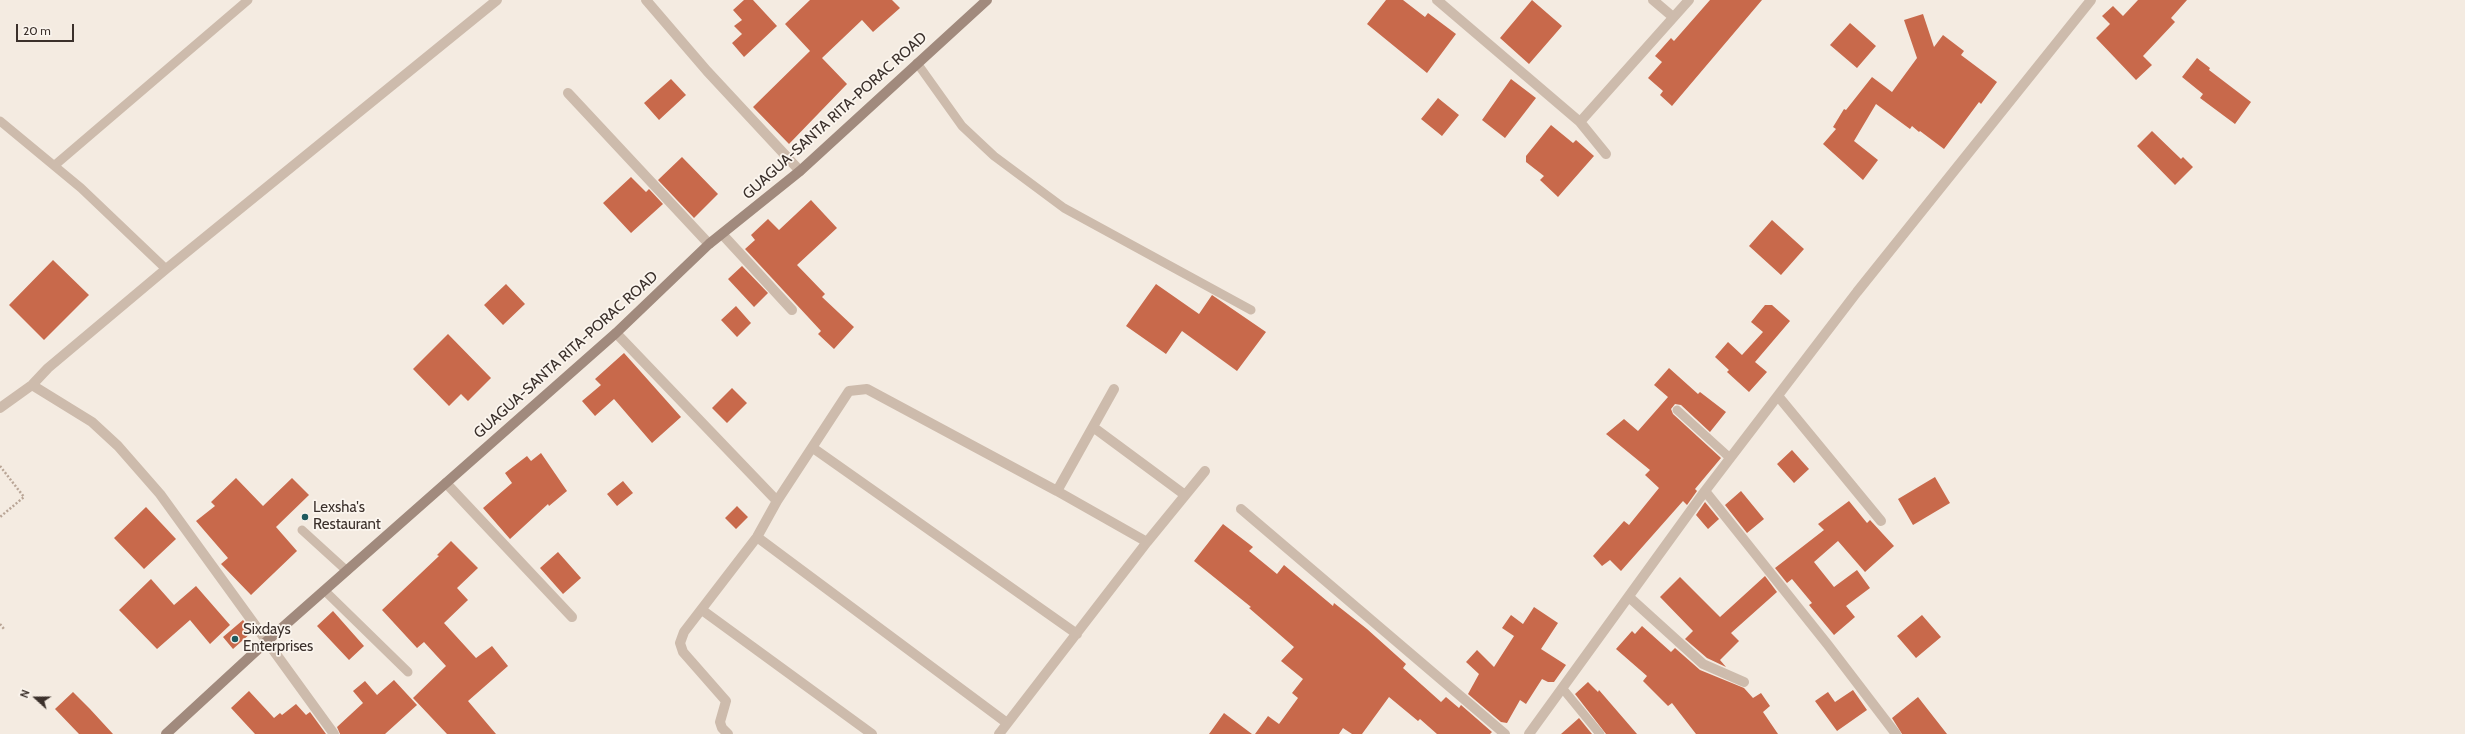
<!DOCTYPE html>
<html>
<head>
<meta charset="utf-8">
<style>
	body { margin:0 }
	#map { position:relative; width:2465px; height:734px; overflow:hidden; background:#f4ebe1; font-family:Cabin,sans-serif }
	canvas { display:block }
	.north { position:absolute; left:16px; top:678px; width:40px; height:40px; -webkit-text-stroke:3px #fbf5ee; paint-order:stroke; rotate:291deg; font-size:11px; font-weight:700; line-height:16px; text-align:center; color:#3b302b }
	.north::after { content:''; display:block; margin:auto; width:14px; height:18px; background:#3b302b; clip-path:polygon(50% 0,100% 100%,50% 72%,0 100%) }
	.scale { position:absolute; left:16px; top:24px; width:58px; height:18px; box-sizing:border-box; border:2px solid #3b302b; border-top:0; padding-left:5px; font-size:12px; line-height:14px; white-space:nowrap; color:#3b302b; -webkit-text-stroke:3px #fbf5ee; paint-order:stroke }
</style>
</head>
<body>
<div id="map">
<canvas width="2465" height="734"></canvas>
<div class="north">N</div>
<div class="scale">20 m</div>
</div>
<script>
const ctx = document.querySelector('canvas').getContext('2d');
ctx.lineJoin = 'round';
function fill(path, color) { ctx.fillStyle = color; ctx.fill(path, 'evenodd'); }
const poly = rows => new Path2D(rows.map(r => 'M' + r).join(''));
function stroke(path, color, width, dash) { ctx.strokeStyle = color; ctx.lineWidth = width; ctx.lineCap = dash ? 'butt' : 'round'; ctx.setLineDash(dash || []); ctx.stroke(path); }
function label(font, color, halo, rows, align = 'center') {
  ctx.font = font + ' Cabin,sans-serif'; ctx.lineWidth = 3.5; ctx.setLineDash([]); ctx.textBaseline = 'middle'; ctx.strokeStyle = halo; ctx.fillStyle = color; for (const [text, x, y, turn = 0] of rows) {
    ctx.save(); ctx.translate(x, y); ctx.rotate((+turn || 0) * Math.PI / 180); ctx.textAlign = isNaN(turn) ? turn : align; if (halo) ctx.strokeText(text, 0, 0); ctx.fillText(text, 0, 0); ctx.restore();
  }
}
const building = poly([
	[744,0,753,0,777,26,744,57,732,43,742,34,734,26,742,20,733,10],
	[810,0,892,0,900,8,873,32,862,20,822,58,847,84,789,144,753,107,810,51,785,24],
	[1386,0,1403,0,1425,17,1428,13,1456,34,1427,73,1367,24],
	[1532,0,1562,26,1529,64,1500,38],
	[1710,0,1762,0,1672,106,1660,95,1663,91,1648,78,1662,62,1655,56,1671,38,1674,41],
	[2138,0,2187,0,2171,18,2175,22,2143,56,2152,65,2136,80,2096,38,2110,24,2102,16,2113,6,2123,16],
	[1923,14,1934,47,1943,35,1964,51,1961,55,1997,82,1981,104,1979,102,1944,149,1920,131,1919,132,1912,126,1910,129,1876,104,1854,141,1878,160,1863,180,1823,144,1836,129,1833,127,1844,109,1846,110,1872,77,1892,92,1917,58,1904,20],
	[1850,23,1876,46,1857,68,1830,45],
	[2197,58,2210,68,2209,70,2251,102,2235,124,2200,98,2203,94,2182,77],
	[671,79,686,95,659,120,644,103],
	[1511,79,1536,98,1505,138,1482,120],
	[1438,98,1459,115,1442,136,1421,119],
	[1551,125,1573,143,1576,140,1594,156,1558,197,1540,180,1544,176,1526,162,1526,156],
	[2152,131,2181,159,2183,157,2193,167,2175,185,2137,146],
	[682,157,718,194,694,218,658,180],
	[631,177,646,192,649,189,663,204,631,233,603,203],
	[811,200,837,228,797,265,825,294,822,297,854,327,834,349,818,334,821,331,745,249,755,240,751,235,768,219,779,230],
	[1772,220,1804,249,1781,275,1749,246],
	[53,260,89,295,44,340,9,305],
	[742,266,768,293,754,307,728,279],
	[506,284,525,304,503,325,484,305],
	[1156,284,1199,314,1212,295,1266,332,1237,371,1182,331,1166,354,1126,326],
	[1765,305,1772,305,1790,321,1755,362,1767,372,1749,392,1727,372,1729,370,1715,357,1728,342,1742,355,1763,332,1751,322],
	[736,306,751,323,737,337,721,320],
	[448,334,491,378,468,401,461,394,449,406,413,369],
	[624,353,681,417,652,443,614,399,595,416,582,401,601,385,595,379],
	[1669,368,1698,394,1700,392,1726,412,1710,432,1681,405,1675,404,1671,409,1673,414,1721,458,1695,489,1697,491,1687,505,1683,501,1621,571,1610,560,1602,566,1593,556,1624,521,1629,525,1659,488,1645,475,1650,470,1606,434,1624,419,1638,431,1668,397,1654,385],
	[732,388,747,403,727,423,712,408],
	[1792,450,1809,469,1794,483,1777,464],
	[541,453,567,491,549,506,548,504,510,539,483,508,512,483,505,473,527,456,531,461],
	[1935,477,1950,503,1913,525,1898,499],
	[236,478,263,506,292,478,309,495,276,527,297,551,251,595,221,564,228,558,196,521,215,506,211,502],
	[623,481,633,493,617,506,607,494],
	[1741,491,1764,519,1747,533,1725,505],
	[1849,501,1867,523,1870,520,1894,546,1865,572,1838,541,1814,562,1834,587,1857,570,1870,588,1846,606,1855,617,1834,635,1809,605,1812,603,1792,579,1787,583,1775,568,1824,530,1818,524],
	[1705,502,1719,519,1708,529,1696,515],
	[737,506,748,517,736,529,725,518],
	[146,507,176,539,144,569,114,538],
	[1223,524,1253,547,1249,551,1277,574,1284,565,1333,606,1334,603,1367,629,1406,664,1403,668,1441,702,1446,697,1459,708,1461,705,1492,732,1490,734,1437,734,1420,719,1418,721,1389,697,1362,734,1352,734,1343,728,1339,734,1255,734,1268,716,1279,724,1298,698,1292,693,1303,679,1281,661,1294,647,1249,608,1251,607,1194,561],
	[451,541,478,568,457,588,468,600,444,623,476,658,492,646,508,666,468,701,496,734,447,734,413,698,446,666,424,642,417,648,382,610,439,556,437,555],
	[558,552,581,578,563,594,540,568],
	[1765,576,1777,592,1731,633,1739,641,1720,660,1726,667,1707,658,1685,639,1693,631,1660,597,1680,577,1720,617],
	[151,579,174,605,196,586,230,625,210,644,190,620,157,649,119,610],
	[1534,607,1558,623,1541,649,1566,665,1554,682,1548,682,1542,679,1526,704,1520,700,1507,723,1501,722,1468,694,1479,674,1466,662,1477,650,1494,667,1514,636,1502,628,1511,615,1523,624],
	[333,611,364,646,349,660,317,626],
	[1922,615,1941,637,1916,658,1897,636],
	[243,620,252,632,233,649,223,637],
	[1642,626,1671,652,1675,648,1700,670,1744,688,1753,698,1761,693,1770,706,1763,712,1778,734,1696,734,1672,703,1668,706,1643,681,1647,676,1616,649,1632,631,1635,634],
	[394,680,417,705,385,734,340,734,337,727,363,703,353,691,365,681,377,695],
	[1588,682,1598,692,1599,690,1637,734,1606,734,1575,694],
	[1853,690,1867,710,1837,731,1815,701,1828,692,1835,702],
	[249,691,274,718,280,713,282,715,296,704,306,715,310,712,326,734,255,734,231,708],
	[73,692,90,709,113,734,79,734,55,709],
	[1918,697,1947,734,1902,734,1892,718],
	[1224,713,1252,734,1209,734],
	[1579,718,1592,734,1561,734]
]);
const path = poly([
	[0,466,24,497,0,517],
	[0,624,4,629]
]);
const service = poly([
	[917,63,962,126,994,156,1064,208,1251,310],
	[0,121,81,188,166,269],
	[55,165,248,0],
	[1677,410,1730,458],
	[302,530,347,571],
	[325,591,408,672],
	[1563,689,1600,734]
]);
const minor = poly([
	[1437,0,1580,122,1606,154],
	[1653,0,1673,17],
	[568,93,709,244],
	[1580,122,1689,0],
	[722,234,792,310],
	[616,333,777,501],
	[32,385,92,422,118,446,160,494,334,734],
	[1778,396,1881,521],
	[0,408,32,385,48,368,166,269,497,0],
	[1093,427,1185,495],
	[813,448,1077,634],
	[446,483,572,617],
	[1057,491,1114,389],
	[1705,491,1828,645,1896,734],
	[1241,509,1505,734],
	[757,537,1007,723],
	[1629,597,1703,664,1744,682],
	[702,610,872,734],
	[728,734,722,728,720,722,726,701,683,652,680,643,684,632,757,537,777,501,849,391,867,389,1057,491,1147,542],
	[999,734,1147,542,1205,471],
	[1529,734,1705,491,1857,292,2091,0]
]);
const tertiary = poly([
	[646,0,707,71,800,171]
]);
const secondary = poly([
	[166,734,267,641,616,333,709,244,800,171,987,0]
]);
const markers = [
	[305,517,4,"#1f5a5e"],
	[235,639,4,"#1f5a5e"]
];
const streetNames = [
	["GUAGUA-SANTA RITA-PORAC ROAD",835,116,-42],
	["GUAGUA-SANTA RITA-PORAC ROAD",566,355,-42]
];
const poiNames = [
	["Lexsha's",313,508],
	["Restaurant",313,525],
	["Sixdays",243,630],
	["Enterprises",243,647]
];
fill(building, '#c8694b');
stroke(path, '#b9a596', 2.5, [2, 2]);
stroke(service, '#cdbbac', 9);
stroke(minor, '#cdbbac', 10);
stroke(tertiary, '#cdbbac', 10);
stroke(secondary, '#a18a7d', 10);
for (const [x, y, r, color] of markers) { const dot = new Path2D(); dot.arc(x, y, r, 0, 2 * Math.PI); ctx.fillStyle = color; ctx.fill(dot); stroke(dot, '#fbf5ee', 1.5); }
label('15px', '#3b302b', '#fbf5ee', streetNames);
label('15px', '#3b302b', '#fbf5ee', poiNames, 'left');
</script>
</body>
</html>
